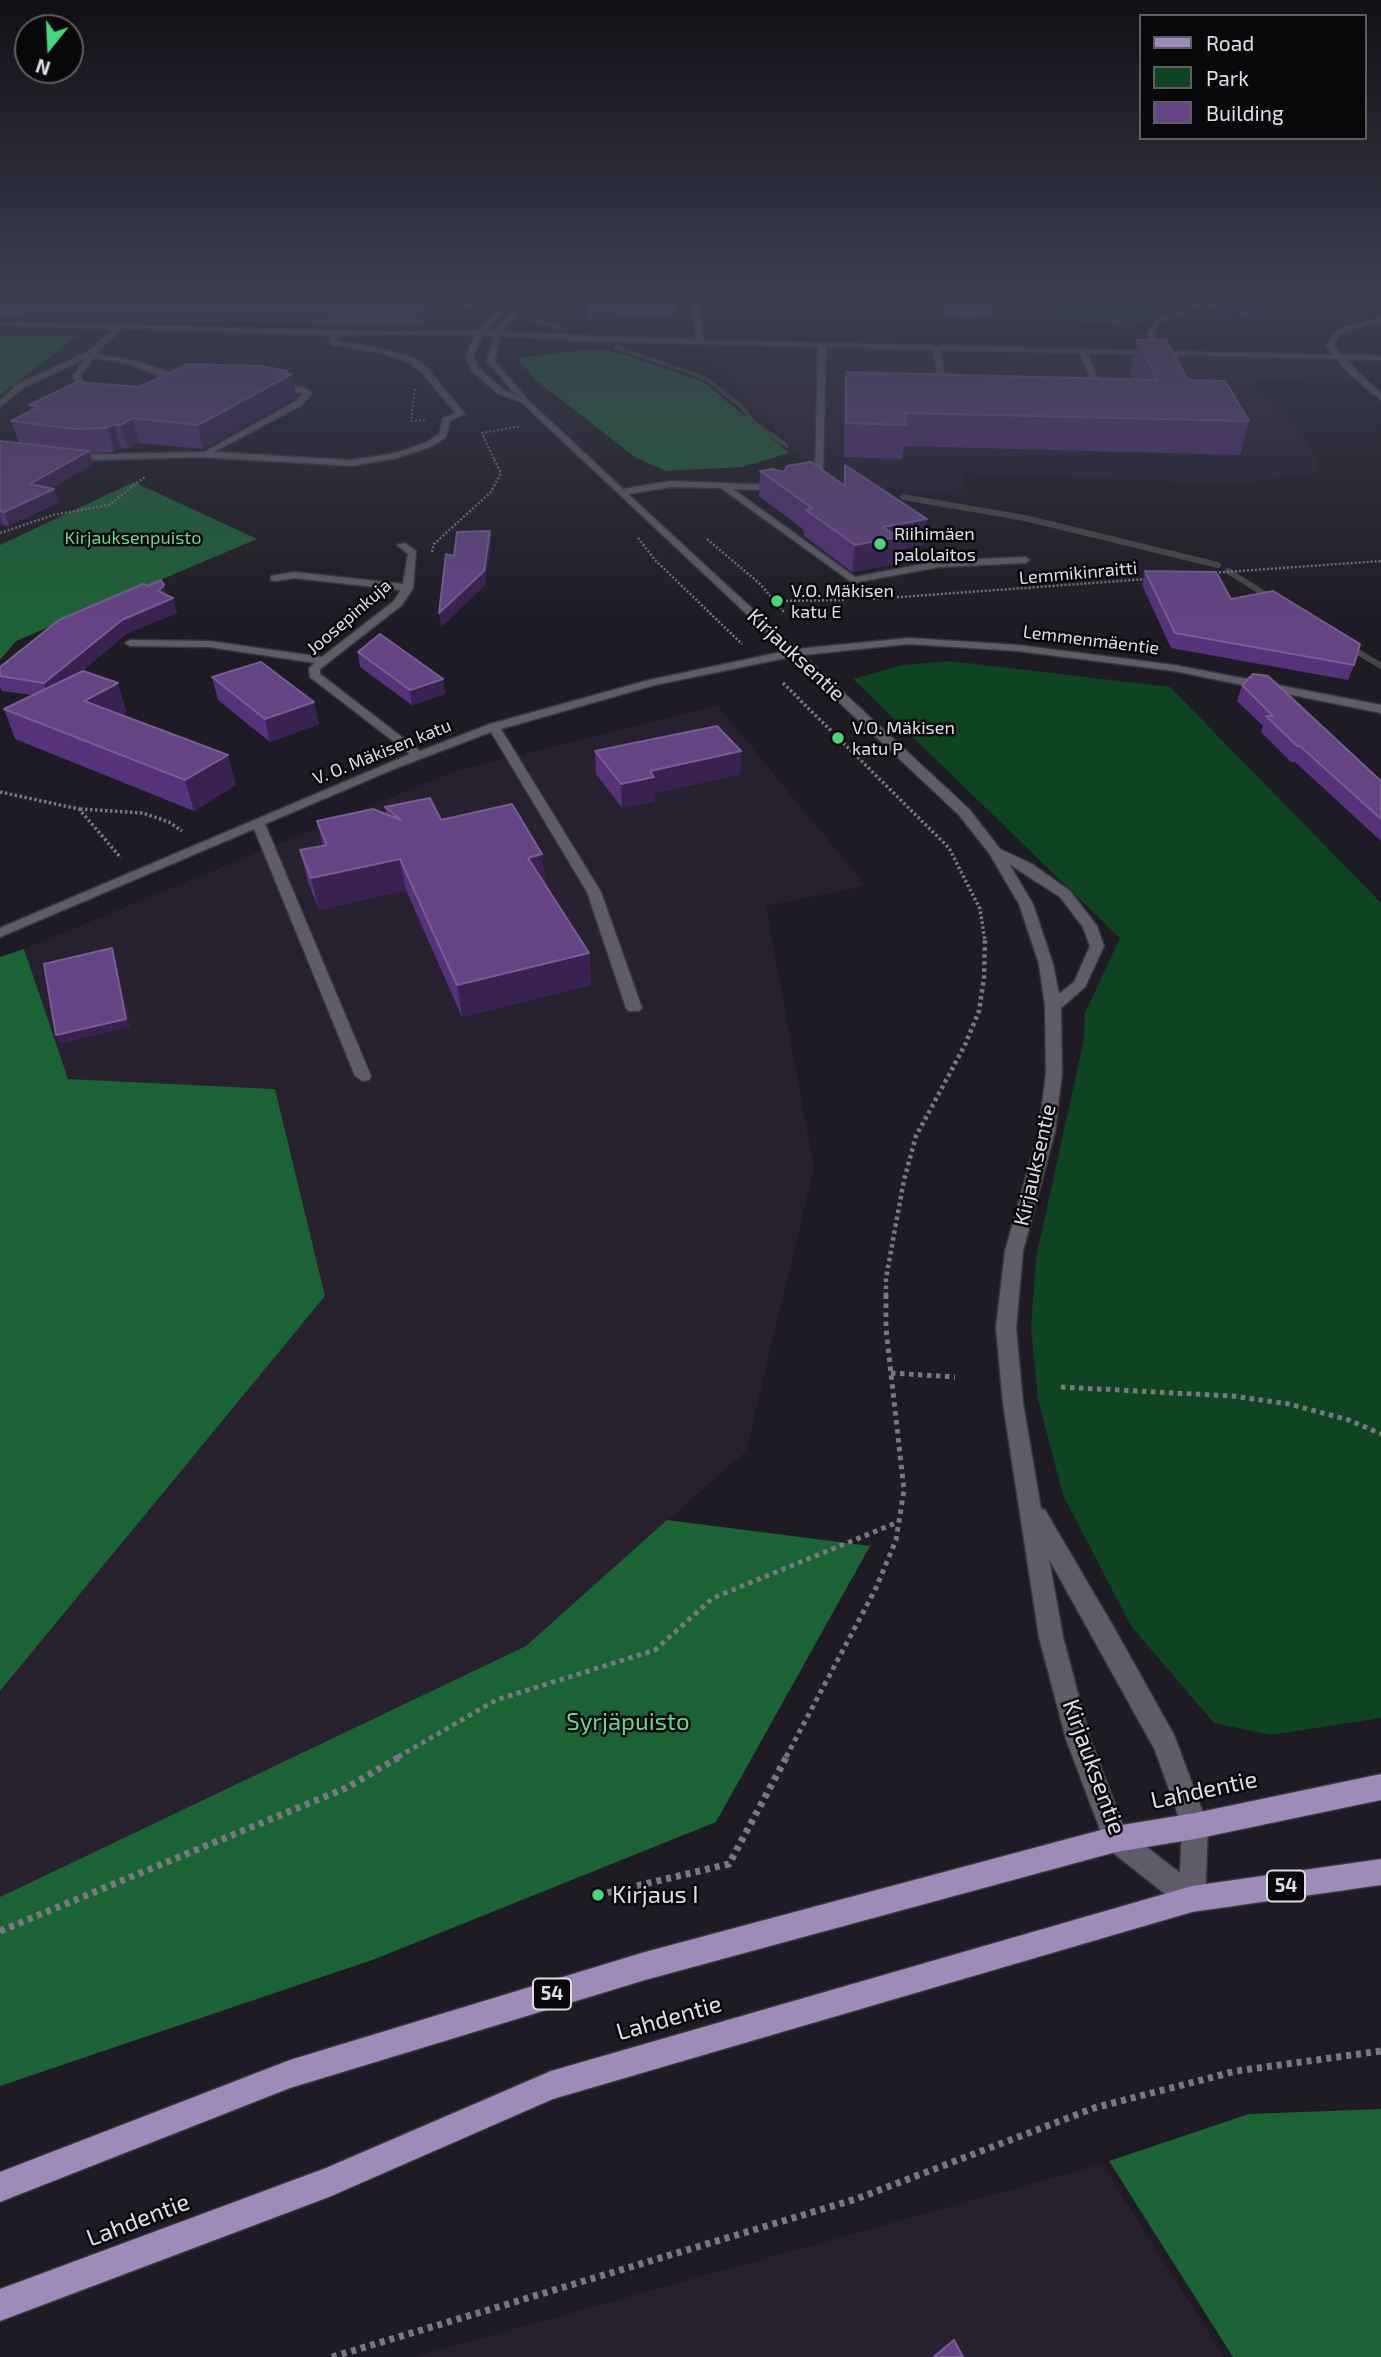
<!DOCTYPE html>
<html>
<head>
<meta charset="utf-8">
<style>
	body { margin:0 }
	#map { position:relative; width:1381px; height:2357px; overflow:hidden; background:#1f1b24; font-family:"Exo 2",sans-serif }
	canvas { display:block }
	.legend { position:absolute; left:1139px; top:14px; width:228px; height:126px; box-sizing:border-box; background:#08070a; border:2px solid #5e5d61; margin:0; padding:9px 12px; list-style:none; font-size:21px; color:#e0dee4 }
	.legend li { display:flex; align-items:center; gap:14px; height:35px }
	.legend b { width:35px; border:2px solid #5e5d61 }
	.north { position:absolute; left:14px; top:14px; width:70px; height:70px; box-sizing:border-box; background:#08070a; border:2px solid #5e5d61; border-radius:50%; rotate:198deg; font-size:19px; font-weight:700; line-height:28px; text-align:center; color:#e0dee4 }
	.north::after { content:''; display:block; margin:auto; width:24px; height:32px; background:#45d77a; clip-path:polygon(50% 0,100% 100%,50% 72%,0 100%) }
</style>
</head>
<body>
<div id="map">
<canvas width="1381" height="2357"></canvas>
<ul class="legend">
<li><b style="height:9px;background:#9e8bba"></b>Road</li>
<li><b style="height:19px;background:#0e4422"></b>Park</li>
<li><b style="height:19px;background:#644485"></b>Building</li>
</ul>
<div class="north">N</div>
</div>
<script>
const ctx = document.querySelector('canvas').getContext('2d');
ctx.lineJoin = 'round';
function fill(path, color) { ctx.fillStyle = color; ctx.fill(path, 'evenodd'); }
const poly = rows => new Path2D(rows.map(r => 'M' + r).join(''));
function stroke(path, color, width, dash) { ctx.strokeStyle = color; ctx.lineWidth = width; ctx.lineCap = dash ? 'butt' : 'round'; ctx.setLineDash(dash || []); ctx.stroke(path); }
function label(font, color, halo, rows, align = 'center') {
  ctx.font = font + ' "Exo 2",sans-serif'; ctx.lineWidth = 5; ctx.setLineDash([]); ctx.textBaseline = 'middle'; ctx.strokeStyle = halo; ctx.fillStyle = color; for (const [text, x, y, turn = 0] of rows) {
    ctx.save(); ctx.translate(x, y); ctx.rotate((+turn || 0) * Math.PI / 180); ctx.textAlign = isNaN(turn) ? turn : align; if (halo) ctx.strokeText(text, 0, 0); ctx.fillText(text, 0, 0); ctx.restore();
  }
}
const built = poly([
	[699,342,1337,356,1364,383,1250,382,1304,437,1320,472,1238,484,962,473,968,497,823,480,740,391],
	[717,705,866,886,766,906,814,1168,746,1451,526,1646,0,1897,0,1691,324,1296,275,1089,67,1079,24,949,455,771],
	[1102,2164,1224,2357,414,2357]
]);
const green = poly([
	[1022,297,1142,297,1189,307,1140,325,1076,323,1051,318,1034,301],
	[950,661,1170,687,1381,903,1381,1718,1270,1735,1214,1723,1131,1626,1063,1495,1038,1399,1031,1327,1036,1258,1084,1039,1085,1013,1120,938,853,679,903,665]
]);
const forest = poly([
	[0,335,77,336,0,395],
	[591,349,617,352,704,382,789,453,742,467,666,471,635,457,537,381,517,358],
	[134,482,257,539,16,641,0,660,0,545],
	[24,949,68,1079,275,1089,325,1296,0,1691,0,957],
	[667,1520,870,1546,716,1822,375,1959,0,2086,0,1897,526,1646],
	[1381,2109,1381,2357,1233,2357,1109,2161,1249,2114]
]);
const streamFar1 = poly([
	[435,297,471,306],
	[534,321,563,329],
	[616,347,705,378,741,406,753,422,787,446]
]);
const stream = poly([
	[903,497,1025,518,1218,565],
	[1228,571,1274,600],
	[1348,646,1381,666]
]);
const pathFar5 = poly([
	[1049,297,1133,328],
	[415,389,411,421,426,420],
	[494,459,482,433,521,426]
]);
const pathFar4 = poly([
	[0,533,53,515,109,505,146,476],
	[638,538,655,560,742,644],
	[707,539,760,584,784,612],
	[432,552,434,544,491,492,501,473,493,457],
	[1211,573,1381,561],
	[873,599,1147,579],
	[778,601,846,600]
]);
const pathFar3 = poly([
	[783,683,949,848,980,909,985,941],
	[0,792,79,809,121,858],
	[80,809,143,813,169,822,182,831]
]);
const pathFar2 = poly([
	[886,1296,886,1278,904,1180,916,1136,965,1045,979,1011,984,978,985,939]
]);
const pathFar1 = poly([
	[891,1373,955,1377],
	[1061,1387,1232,1396,1289,1404,1349,1420,1381,1434],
	[398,1757,496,1700,655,1650,713,1598,898,1522],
	[786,1757,876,1588,896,1540,904,1490,886,1329,886,1294]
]);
const path = poly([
	[598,1895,729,1864,787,1756],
	[0,1931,346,1788,401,1756],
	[332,2357,856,2199,1094,2108,1236,2071,1381,2051]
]);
const minor = poly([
	[522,297,528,297,503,332,696,340,692,297,698,297,703,340,1157,351,1147,336,1153,322,1209,297,1217,297,1158,324,1155,336,1165,351,1333,355,1326,346,1335,333,1343,328,1381,318,1381,322,1347,330,1340,335,1334,346,1341,355,1381,356,1381,360,1345,359,1381,394,1381,400,1349,374,1337,359,1087,353,1107,399,1103,401,1099,399,1079,353,940,350,949,398,945,400,941,398,933,350,826,347,823,471,819,474,815,471,818,347,580,341,500,336,495,361,529,401,623,489,671,481,774,485,783,491,783,495,777,495,769,490,733,489,855,577,939,561,1025,557,1030,560,1025,563,939,567,853,583,721,488,671,487,628,494,796,649,909,638,1018,645,1174,665,1381,705,1381,713,1174,671,1018,651,909,644,803,655,969,809,1000,849,1032,864,1070,891,1097,926,1104,946,1085,987,1061,1008,1062,1073,1055,1131,1023,1251,1016,1328,1023,1403,1041,1509,1045,1510,1113,1626,1174,1735,1208,1826,1205,1899,1201,1908,1192,1912,1183,1908,1107,1848,1066,1739,1039,1637,1003,1403,996,1328,1005,1251,1039,1131,1046,1073,1045,1006,1039,964,1019,904,989,853,959,815,791,657,655,685,501,729,601,892,642,1008,639,1011,629,1011,626,1008,587,892,491,732,394,769,265,824,371,1076,369,1080,363,1081,355,1076,254,829,0,937,0,928,410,754,310,677,309,668,315,663,209,647,130,646,125,643,130,640,209,641,322,657,394,601,401,590,294,578,275,581,271,580,271,576,294,572,403,584,408,554,397,545,405,543,416,551,413,588,402,605,320,669,320,674,420,751,490,724,649,680,786,651,521,402,498,394,471,370,466,356,475,335,340,335,335,340,383,349,414,358,428,369,465,414,450,421,446,437,431,447,397,458,351,466,198,457,68,461,64,458,68,455,204,452,296,401,303,394,269,386,272,382,303,387,312,393,302,405,214,452,351,460,396,453,425,443,439,434,443,418,456,413,422,373,408,362,382,353,332,345,327,341,333,335,122,329,95,354,127,359,161,369,180,376,187,386,149,406,89,401,80,396,73,376,85,359,23,388,0,407,0,401,17,384,86,353,114,329,0,326,0,322,392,332,478,331,506,301,510,301,486,331,496,332,522,297],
	[482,335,494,336,487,361,517,396,504,390,477,367,474,356,482,335],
	[93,358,126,363,179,384,148,402,93,397,87,395,81,376,93,358],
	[1009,864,1060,897,1083,927,1090,946,1074,982,1059,994,1053,964,1033,904,1009,864],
	[1049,1559,1155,1750,1182,1826,1180,1873,1125,1830,1090,1739,1063,1637,1049,1559]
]);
const major = poly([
	[1381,1774,1381,1800,1195,1839,1116,1852,645,1980,290,2088,0,2202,0,2172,290,2060,645,1952,1116,1826,1195,1813,1381,1774],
	[1381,1859,1381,1885,1192,1912,553,2099,329,2197,0,2321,0,2289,326,2168,551,2071,1192,1886,1381,1859]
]);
const wall = poly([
	[0,297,441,297,421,325,0,318],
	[922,297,974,297,995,317,954,320],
	[1163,297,1203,297,1190,303],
	[1206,297,1298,297,1249,316,1204,306],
	[675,307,675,317,588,319,587,308],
	[1137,340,1188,380,1249,421,1240,455,904,446,902,459,844,457,844,405,846,372,1134,379,1130,371],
	[287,374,292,374,296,397,203,449,139,443,128,449,121,448,114,452,90,453,93,464,51,488,54,489,59,502,9,526,3,525,0,526,0,441,19,443,11,421,31,411,29,405,140,387],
	[845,465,927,519,923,545,897,550,895,564,852,572,804,536,804,530,759,496,760,471,784,472,844,485],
	[1145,571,1231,599,1354,665,1348,680,1171,648,1142,585],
	[167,596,177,613,126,634,82,671,127,713,122,716,236,785,194,811,15,739,4,709,32,695,2,691,0,687,0,667],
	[358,652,443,679,445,694,412,705,360,667],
	[212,677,319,724,270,742,218,700],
	[1242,685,1381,781,1381,841,1295,762,1291,762,1261,732,1263,726,1237,701],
	[595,751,741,751,740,774,655,793,655,801,622,808,596,774],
	[385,807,441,820,542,854,545,884,589,953,591,985,462,1017,406,890,319,910,308,882,300,850,323,846,317,821,386,814],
	[954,2340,963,2357,931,2357,945,2346]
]);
const shadedWall = poly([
	[432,297,441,297,421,325,419,314],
	[1191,297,1203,297,1190,303],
	[1274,297,1298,297,1249,316,1252,305],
	[996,312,995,317,954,320,955,315],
	[287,371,288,376,292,374,296,397,203,449,198,425],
	[133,418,139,443,128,449,121,425],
	[114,424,121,448,114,452,107,428],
	[89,451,93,464,35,497,30,484],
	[54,489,59,502,9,526,4,512],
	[0,516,3,525,0,526],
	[927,519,923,545,897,550,895,564,852,572,855,545,883,527],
	[490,531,491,545,485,585,441,628,439,613],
	[164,585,168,600,173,598,177,613,126,634,49,698,44,683],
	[443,679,445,694,412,705,410,690],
	[118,683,127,713,94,731,84,701],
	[314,702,319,724,270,742,265,719],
	[741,751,740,774,655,793,655,801,622,808,621,784,650,771],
	[228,755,236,785,194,811,185,780],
	[542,854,545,886,528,858],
	[400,859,406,890,319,910,311,878],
	[112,948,115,957,130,1027,60,1044,56,1035],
	[589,953,591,985,462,1017,457,985]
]);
const building = poly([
	[0,297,151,297,343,300,346,297,432,297,419,314,0,307,0,297],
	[588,297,673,297,675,307,587,308,588,297],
	[930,297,974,297,996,312,955,315,930,297],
	[1213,297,1274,297,1252,305,1213,297],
	[1137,340,1166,340,1188,380,1225,381,1249,421,905,413,906,425,846,423,846,372,1157,380,1137,340],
	[187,364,262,366,287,371,281,373,292,374,198,425,133,418,121,425,114,424,107,428,75,429,11,421,41,406,29,405,77,382,140,387,187,364],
	[0,441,89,451,30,484,54,489,4,512,0,511,0,441],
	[811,462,845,486,845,465,927,519,883,527,898,537,855,545,806,510,812,508,760,471,772,469,784,472,787,466,811,462],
	[490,531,484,571,439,613,446,554,454,556,457,532,490,531],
	[1145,571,1216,572,1231,599,1273,591,1360,644,1354,665,1175,633,1145,571],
	[161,580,164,585,158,591,173,598,122,620,44,683,0,676,0,667,59,620,143,584,147,586,161,580],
	[380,634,443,679,410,690,358,652,380,634],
	[261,662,314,702,265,719,212,677,261,662],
	[83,671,118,683,84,701,228,755,185,780,4,709,83,671],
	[1253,674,1268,676,1381,781,1381,819,1300,746,1297,746,1266,716,1273,716,1242,685,1253,674],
	[717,726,741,751,650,771,654,777,621,784,595,751,717,726],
	[430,798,441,820,512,804,542,854,528,858,589,953,457,985,400,859,311,878,300,850,327,845,317,821,373,809,401,820,385,807,430,798],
	[112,948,126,1019,56,1035,44,964,112,948],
	[954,2340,963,2357,934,2357,954,2340]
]);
const markers = [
	[880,544,7,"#45d77a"],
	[777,601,7,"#45d77a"],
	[838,738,7,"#45d77a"],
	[598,1895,7,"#45d77a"]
];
const farPoinames = [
	["Riihimäen",894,534],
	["palolaitos",894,555],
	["V.O. Mäkisen",791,591],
	["katu E",791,612],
	["V.O. Mäkisen",852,728],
	["katu P",852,749]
];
const farParknames = [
	["Kirjauksenpuisto",133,538]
];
const farStreetnames = [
	["Lemmikinraitti",1078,573,-5],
	["Joosepinkuja",349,617,-41],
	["Lemmenmäentie",1091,640,7],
	["V. O. Mäkisen katu",382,752,-22]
];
const shields = [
	[1286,1886,38],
	[552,1994,38]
];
const shieldNames = [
	["54",1286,1886],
	["54",552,1994]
];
const streetNames = [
	["Kirjauksentie",796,655,43],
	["Kirjauksentie",1035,1165,-77]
];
const nearParknames = [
	["Syrjäpuisto",628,1722]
];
const nearStreetnames = [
	["Kirjauksentie",1094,1767,70],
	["Lahdentie",1204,1790,-12],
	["Lahdentie",669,2018,-16],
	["Lahdentie",138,2220,-21]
];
const nearPoinames = [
	["Kirjaus I",612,1895]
];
fill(built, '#26202f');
fill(green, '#0e4422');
fill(forest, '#1b6335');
stroke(streamFar1, '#434944', 4.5);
stroke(stream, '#434944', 6);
stroke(minor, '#38363c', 3);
stroke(major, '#38363c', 3);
stroke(pathFar5, '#7a777f', 2, [2, 2]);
stroke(pathFar4, '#7a777f', 2.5, [2, 2]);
stroke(pathFar3, '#7a777f', 3.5, [2.5, 2.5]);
stroke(pathFar2, '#7a777f', 4.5, [3.5, 3.5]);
stroke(pathFar1, '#7a777f', 5, [4.5, 4.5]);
stroke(path, '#7a777f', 7, [5, 5]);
fill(minor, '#605c67');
fill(major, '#9e8bba');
fill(wall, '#553279');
fill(shadedWall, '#392152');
fill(building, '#644485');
stroke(building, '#785c94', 2);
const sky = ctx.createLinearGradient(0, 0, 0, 627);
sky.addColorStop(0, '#110f14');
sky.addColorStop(0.47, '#3c3f50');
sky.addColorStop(1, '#3c3f5000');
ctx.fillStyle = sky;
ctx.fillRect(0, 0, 1381, 627);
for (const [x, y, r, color] of markers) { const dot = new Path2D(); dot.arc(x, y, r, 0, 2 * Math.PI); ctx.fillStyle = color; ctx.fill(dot); stroke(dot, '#08070a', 2.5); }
label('18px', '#e0dee4', '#08070a', farPoinames, 'left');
label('18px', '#65db8a', '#08070a', farParknames);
label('18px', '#e0dee4', '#08070a', farStreetnames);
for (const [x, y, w] of shields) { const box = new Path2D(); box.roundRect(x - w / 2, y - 15.5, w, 31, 5); ctx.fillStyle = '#08070a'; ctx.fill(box); stroke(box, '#e0dee4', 2); }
label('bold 19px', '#e0dee4', null, shieldNames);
label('21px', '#e0dee4', '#08070a', streetNames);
label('24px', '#65db8a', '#08070a', nearParknames);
label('24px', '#e0dee4', '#08070a', nearStreetnames);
label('24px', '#e0dee4', '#08070a', nearPoinames, 'left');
</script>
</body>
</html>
